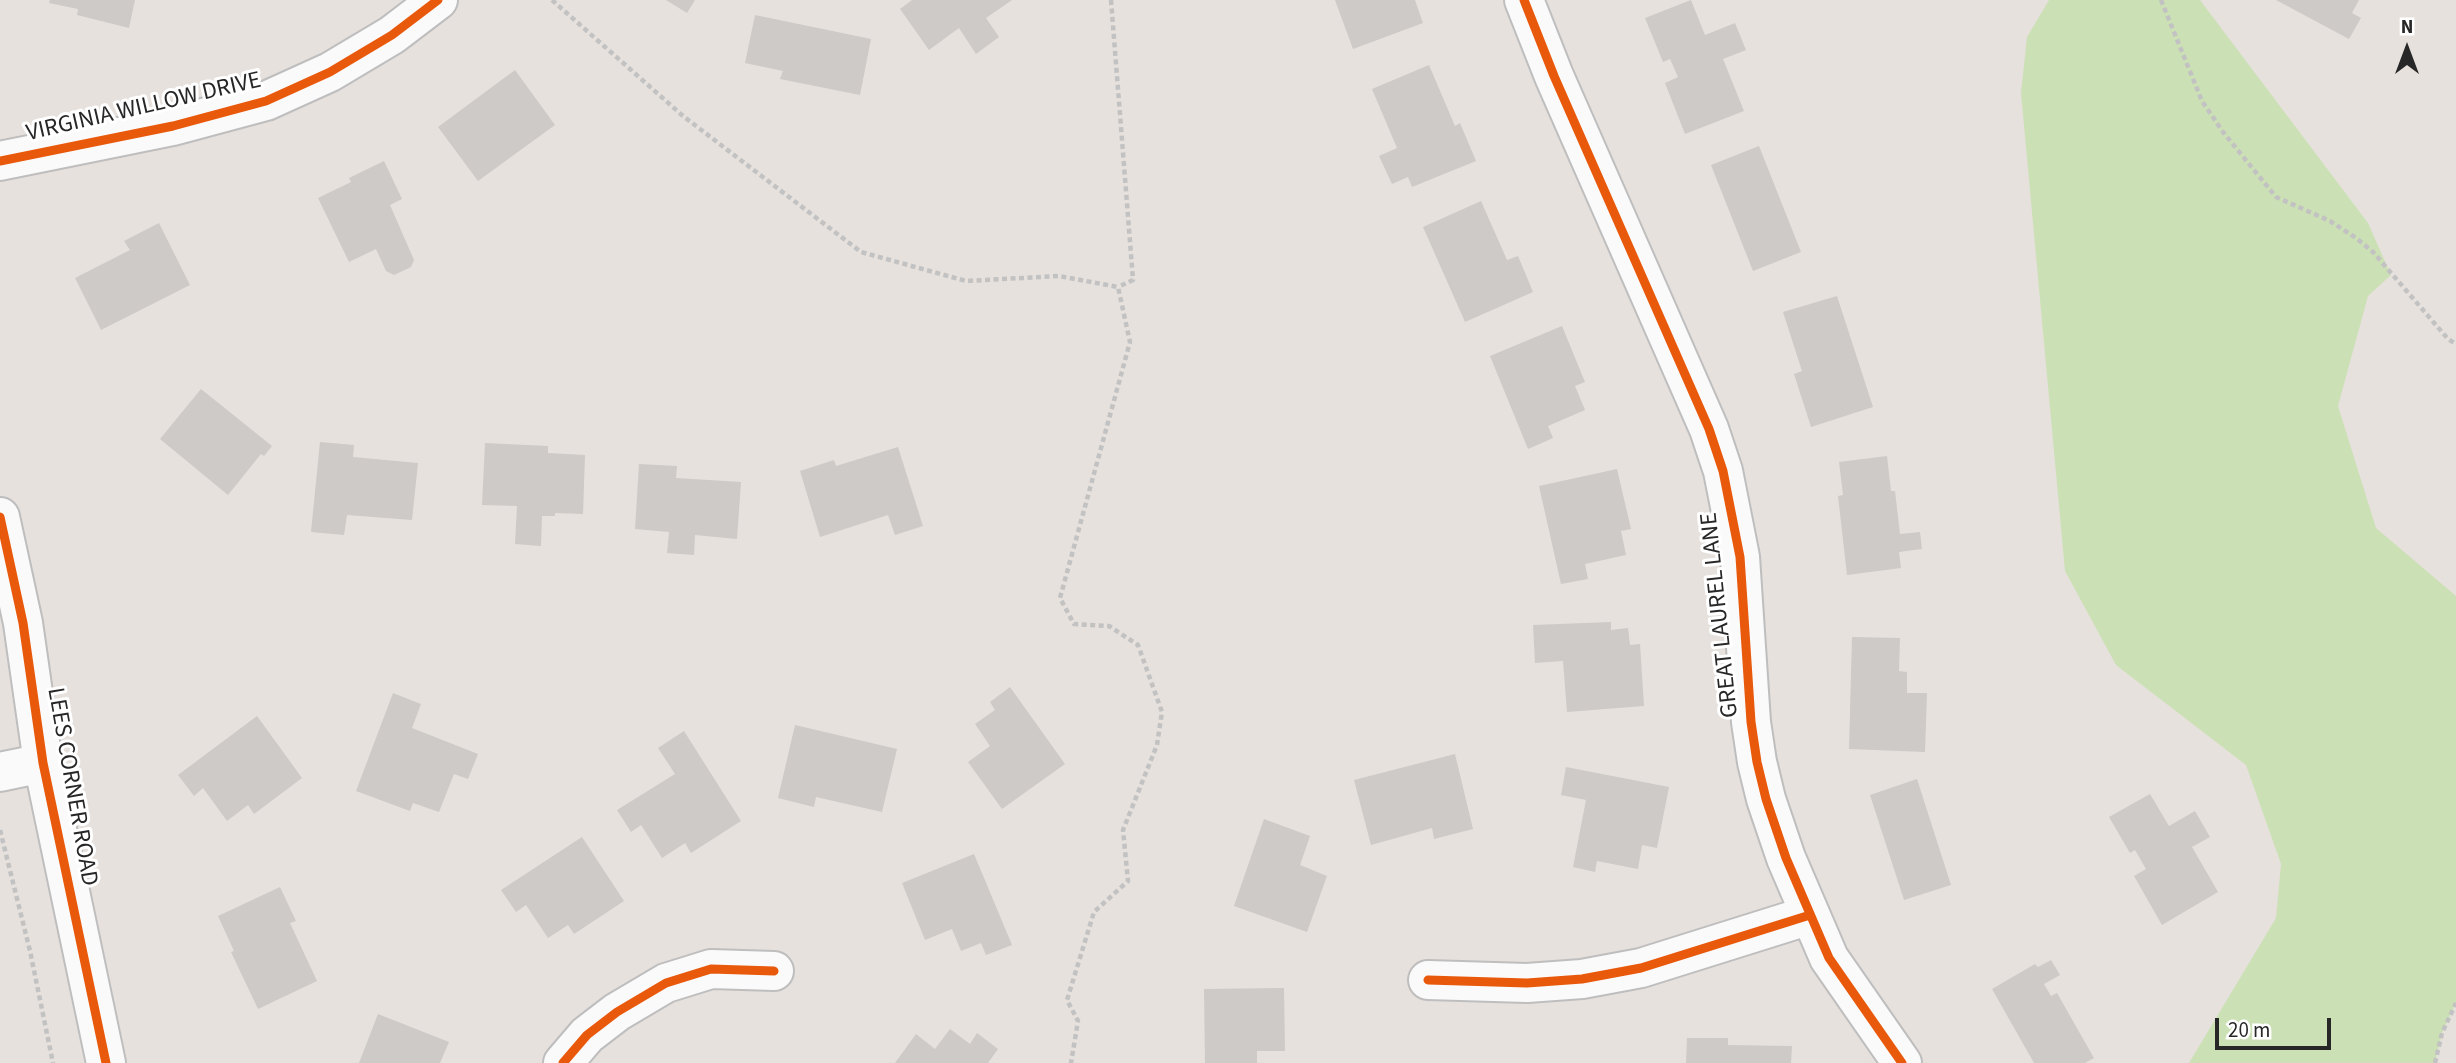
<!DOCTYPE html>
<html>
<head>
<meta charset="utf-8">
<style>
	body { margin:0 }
	#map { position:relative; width:2456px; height:1063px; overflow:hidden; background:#e6e1dd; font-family:"Source Sans 3",sans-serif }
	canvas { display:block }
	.north { position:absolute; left:2372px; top:14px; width:70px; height:70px; -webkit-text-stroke:5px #fff; paint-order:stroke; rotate:0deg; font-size:19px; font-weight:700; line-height:28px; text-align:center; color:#272727 }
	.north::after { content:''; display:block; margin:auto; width:24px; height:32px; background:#272727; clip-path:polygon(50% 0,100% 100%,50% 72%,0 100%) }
	.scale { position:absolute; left:2215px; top:1018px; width:116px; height:32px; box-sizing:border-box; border:4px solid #272727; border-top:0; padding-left:9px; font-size:21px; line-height:24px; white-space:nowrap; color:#272727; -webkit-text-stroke:5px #fff; paint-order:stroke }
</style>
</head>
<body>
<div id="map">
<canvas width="2456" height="1063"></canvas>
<div class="north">N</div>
<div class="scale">20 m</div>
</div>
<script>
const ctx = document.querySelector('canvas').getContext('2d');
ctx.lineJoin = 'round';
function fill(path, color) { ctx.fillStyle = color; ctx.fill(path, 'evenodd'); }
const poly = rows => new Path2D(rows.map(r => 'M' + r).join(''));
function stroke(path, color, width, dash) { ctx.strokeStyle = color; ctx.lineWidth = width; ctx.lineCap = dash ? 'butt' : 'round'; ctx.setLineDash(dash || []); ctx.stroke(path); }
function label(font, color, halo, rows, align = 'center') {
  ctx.font = font + ' "Source Sans 3",sans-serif'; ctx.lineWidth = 6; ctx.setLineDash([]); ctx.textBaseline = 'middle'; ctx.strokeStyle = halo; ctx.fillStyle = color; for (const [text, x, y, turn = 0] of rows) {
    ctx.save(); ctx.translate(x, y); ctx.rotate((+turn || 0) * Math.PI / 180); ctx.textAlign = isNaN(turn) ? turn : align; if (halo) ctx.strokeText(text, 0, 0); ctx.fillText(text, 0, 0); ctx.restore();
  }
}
const green = poly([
	[2049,0,2200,0,2368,223,2391,275,2368,296,2338,406,2376,528,2456,596,2456,1003,2442,1033,2435,1063,2189,1063,2276,918,2281,864,2246,765,2116,665,2065,571,2021,93,2027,37]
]);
const building = poly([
	[50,0,135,0,129,28,77,15,78,9,49,3],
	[666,0,695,0,687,13],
	[912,0,1012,0,986,18,999,37,976,54,959,28,929,50,900,9],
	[1335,0,1415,0,1423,23,1353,49],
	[1691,0,1705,35,1735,23,1746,50,1723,59,1744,111,1685,134,1665,83,1678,77,1670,59,1663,62,1645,18],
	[2276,0,2359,0,2352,13,2361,18,2349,39],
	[755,15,871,39,860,95,780,79,783,71,745,63],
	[1429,65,1455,126,1460,123,1476,161,1412,187,1408,177,1392,184,1379,156,1397,148,1372,89],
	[515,70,555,125,478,181,438,127],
	[1759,146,1801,252,1753,271,1711,165],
	[384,161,402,199,390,205,414,260,411,267,394,275,386,271,376,249,349,262,318,198,351,182,349,178],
	[1481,201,1507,260,1518,256,1533,292,1465,322,1423,227],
	[159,223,190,285,101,330,75,278,130,250,124,241],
	[1837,296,1873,407,1811,427,1794,374,1802,371,1783,312],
	[1562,326,1585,382,1575,386,1585,410,1548,426,1553,438,1528,449,1490,356],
	[201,389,272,446,264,456,261,454,228,495,160,439],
	[320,442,354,445,353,457,418,463,412,520,347,515,344,535,311,532],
	[485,443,548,446,548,453,585,455,583,514,555,513,555,516,542,516,541,546,515,544,517,506,482,505],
	[898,447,923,526,895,535,888,515,820,537,800,471,834,460,836,466],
	[1887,456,1891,491,1895,491,1900,534,1920,532,1922,549,1899,552,1901,568,1847,575,1838,496,1843,495,1839,462],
	[639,464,677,466,676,478,741,482,737,539,695,535,694,555,667,553,669,532,635,529],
	[1617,469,1631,529,1621,531,1626,555,1585,564,1588,579,1561,584,1539,486],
	[1611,622,1611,630,1628,628,1630,645,1640,644,1644,706,1567,712,1563,661,1535,663,1533,625],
	[1852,637,1900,638,1899,671,1907,672,1907,693,1927,693,1925,752,1849,749],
	[1010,687,1065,764,1002,809,968,762,990,746,975,724,995,710,990,702],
	[393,693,421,704,412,728,478,754,468,779,454,774,439,812,413,803,410,811,356,791],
	[257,716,302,778,254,814,248,805,227,821,203,788,194,796,178,775],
	[795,725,897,749,882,812,816,797,814,807,778,798],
	[684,731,741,821,691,853,685,843,662,858,641,825,631,832,617,810,675,774,658,748],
	[1455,754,1473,829,1434,839,1432,828,1371,845,1354,780],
	[1566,767,1669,787,1657,848,1642,845,1638,869,1597,861,1595,872,1573,867,1586,800,1561,795],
	[1917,779,1951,885,1904,900,1870,795],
	[2150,794,2169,826,2195,811,2210,837,2192,847,2218,892,2162,925,2134,876,2146,869,2135,850,2130,853,2109,817],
	[1264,819,1310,836,1300,865,1327,876,1307,932,1234,906],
	[582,837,624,901,574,934,568,925,548,938,526,905,516,912,501,890],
	[974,854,1012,945,986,955,981,943,961,951,952,929,925,940,902,883],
	[280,887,296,921,290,923,317,981,258,1009,231,952,234,951,218,916],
	[2051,960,2060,975,2044,984,2051,996,2057,993,2094,1058,2085,1063,2034,1063,1992,989,2035,964,2038,967],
	[1284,988,1285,1051,1257,1051,1257,1063,1205,1063,1204,989],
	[378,1014,449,1042,440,1063,359,1063],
	[950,1029,970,1044,977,1033,998,1049,988,1063,895,1063,916,1034,935,1049],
	[1687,1038,1728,1038,1728,1045,1792,1046,1791,1063,1686,1063]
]);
const path = poly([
	[552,0,683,116,861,252,966,281,1059,276,1118,287,1130,342,1060,598,1074,624,1109,626,1138,645,1162,712,1157,745,1123,830,1128,881,1094,912,1067,1000,1078,1021,1071,1063],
	[1111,0,1133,280,1118,287],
	[2161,0,2202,101,2223,132,2276,197,2330,221,2356,238,2373,252,2448,339,2456,344],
	[0,830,30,951,53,1063],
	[2435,1063,2442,1033,2456,1003]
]);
const minor = poly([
	[1524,0,1554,76,1709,429,1723,471,1740,557,1751,722,1757,762,1766,799,1786,858,1829,958,1902,1063],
	[0,161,173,126,266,101,330,72,392,35,438,0],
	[0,517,23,623,43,763,106,1063],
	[0,772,43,763],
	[1428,980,1527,983,1582,979,1641,968,1810,915],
	[563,1063,587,1035,617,1012,666,983,711,969,774,971]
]);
const cycleway = poly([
	[1524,0,1554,76,1709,429,1723,471,1740,557,1751,722,1757,762,1766,799,1786,858,1829,958,1902,1063],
	[0,161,173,126,266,101,330,72,392,35,438,0],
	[0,517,23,623,43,763,106,1063],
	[1428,980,1527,983,1582,979,1641,968,1810,915],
	[563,1063,587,1035,617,1012,666,983,711,969,774,971]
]);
const streetNames = [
	["VIRGINIA WILLOW DRIVE",144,108,-13],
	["GREAT LAUREL LANE",1721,615,-96],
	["LEES CORNER ROAD",71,787,80]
];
fill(green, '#cce0b5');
fill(building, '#cdcac7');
stroke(minor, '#bfbebe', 42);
stroke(path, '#c2c2c2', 4.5, [5, 3.5]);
stroke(minor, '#fbfafa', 38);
stroke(cycleway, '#e8590c', 9);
label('24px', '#272727', '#fff', streetNames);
</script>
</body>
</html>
